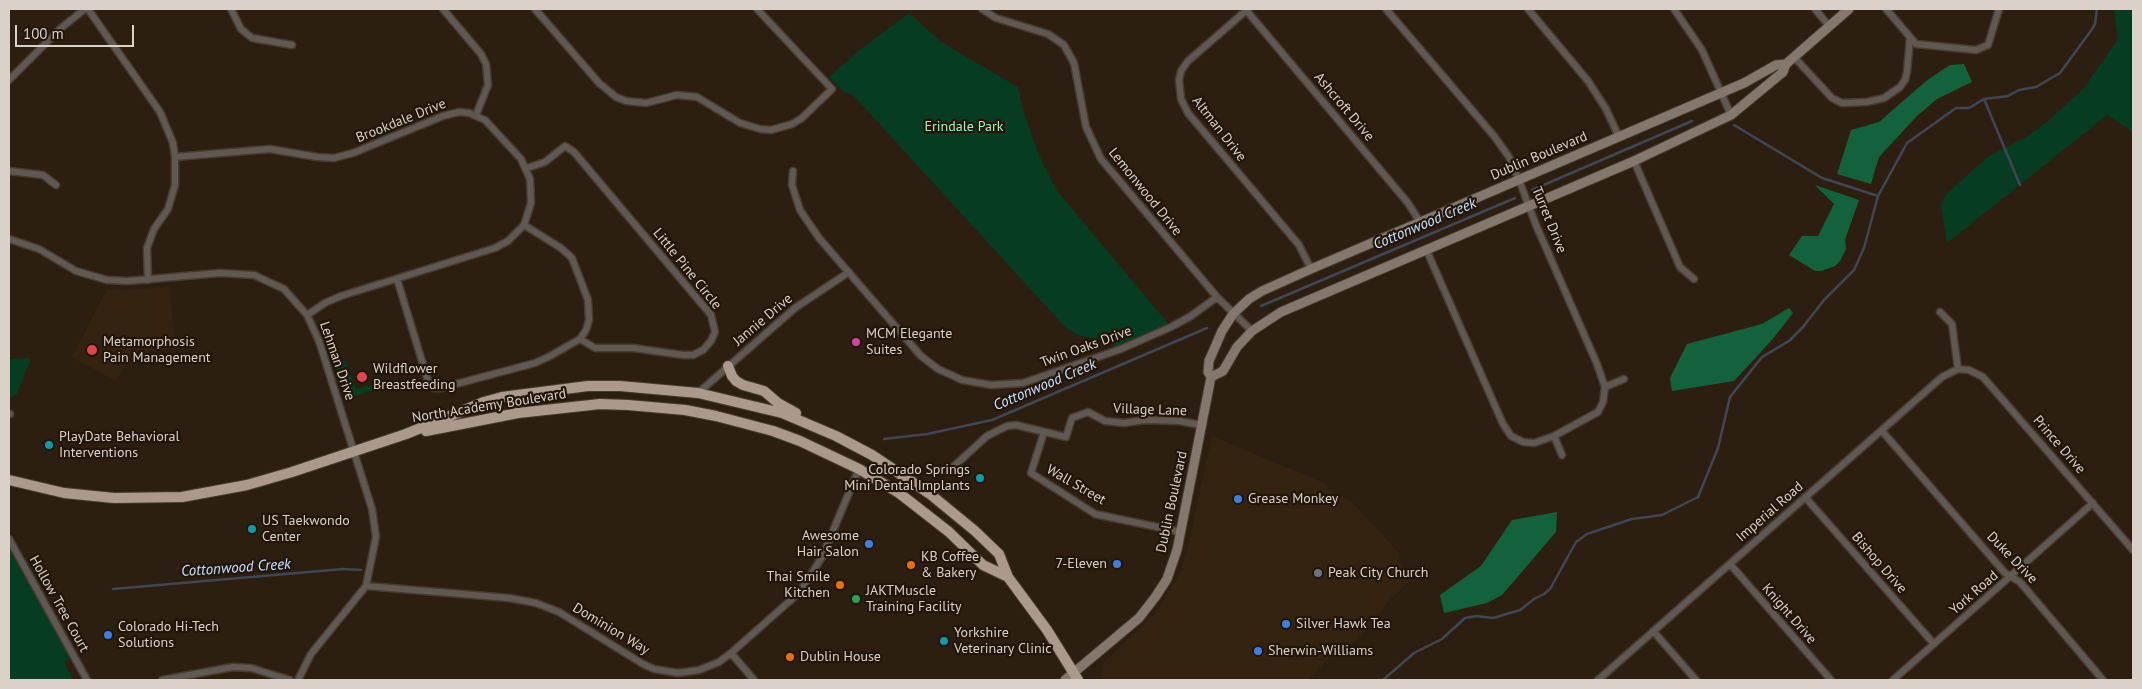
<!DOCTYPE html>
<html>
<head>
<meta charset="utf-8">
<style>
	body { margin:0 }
	#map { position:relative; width:2142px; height:689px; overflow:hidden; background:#2c1f12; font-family:"PT Sans",sans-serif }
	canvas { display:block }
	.frame { position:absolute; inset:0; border:10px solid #dad1c9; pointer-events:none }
	.scale { position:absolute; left:15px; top:25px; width:119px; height:22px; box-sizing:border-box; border:2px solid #dad1c9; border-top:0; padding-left:6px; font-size:15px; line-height:18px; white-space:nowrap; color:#dad1c9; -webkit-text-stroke:4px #221509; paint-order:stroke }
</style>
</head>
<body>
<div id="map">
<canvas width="2142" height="689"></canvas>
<div class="frame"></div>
<div class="scale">100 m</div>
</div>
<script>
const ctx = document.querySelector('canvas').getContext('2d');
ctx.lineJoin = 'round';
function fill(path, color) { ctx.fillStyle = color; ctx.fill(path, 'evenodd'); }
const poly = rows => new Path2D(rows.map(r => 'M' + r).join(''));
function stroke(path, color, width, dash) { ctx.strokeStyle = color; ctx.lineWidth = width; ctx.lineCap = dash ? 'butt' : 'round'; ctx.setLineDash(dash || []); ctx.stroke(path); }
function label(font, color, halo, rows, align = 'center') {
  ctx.font = font + ' "PT Sans",sans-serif'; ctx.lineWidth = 4.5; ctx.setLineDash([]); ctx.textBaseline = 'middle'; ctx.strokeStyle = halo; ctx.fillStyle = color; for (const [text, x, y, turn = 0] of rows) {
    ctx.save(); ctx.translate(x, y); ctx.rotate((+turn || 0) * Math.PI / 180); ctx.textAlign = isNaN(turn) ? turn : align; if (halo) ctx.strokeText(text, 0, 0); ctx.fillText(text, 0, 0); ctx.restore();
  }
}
const built = poly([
	[170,287,175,348,131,353,116,381,72,357,107,289,124,290],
	[1212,436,1326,484,1328,490,1351,501,1400,554,1398,561,1410,575,1408,583,1389,600,1373,624,1354,642,1329,658,1309,680,1103,680,1101,673,1103,663,1157,612,1181,571,1187,552]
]);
const green = poly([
	[2114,9,2133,9,2133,132,2107,115,1947,243,1941,205,1946,194,1989,156,2026,137,2046,123,2084,88,2118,39],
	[909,13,941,42,1018,87,1024,114,1039,155,1057,191,1171,327,1121,349,1109,341,1078,335,1066,328,853,95,844,92,829,77,861,49],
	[31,358,17,394,9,398,9,359],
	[345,360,356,389,375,384,377,389,346,399,335,363],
	[9,549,71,658,64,662,73,680,9,680]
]);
const forest = poly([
	[1964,64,1972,82,1937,99,1917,116,1879,157,1871,184,1837,174,1851,130,1879,122,1926,81,1950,65],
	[1815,185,1859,200,1845,240,1846,249,1840,261,1835,266,1821,271,1815,271,1789,255,1802,236,1818,236,1834,204],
	[1789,308,1793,313,1790,317,1771,341,1734,381,1672,391,1670,378,1687,344,1762,324],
	[1557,512,1556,532,1502,595,1487,603,1444,613,1440,595,1481,566,1512,520]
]);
const stream = poly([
	[1984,99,2020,185],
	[1734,125,1822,178,1878,196],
	[1532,190,1692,121],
	[1261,306,1515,198],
	[884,439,927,434,992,420,1207,328],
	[113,589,343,569,361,570],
	[1383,680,1414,653,1442,639,1465,618,1476,616,1493,618,1520,610,1534,599,1544,594,1550,589,1576,542,1587,534,1632,519,1662,515,1698,497,1718,448,1730,397,1762,357,1789,341,1803,327,1824,300,1854,270,1864,248,1878,196,1907,143,1956,108,1969,108,1984,99,2008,96,2019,90,2036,87,2060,73,2090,32,2095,24,2097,9]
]);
const minor = poly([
	[88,9,160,112,173,143,175,157,175,185,168,209,154,229,147,248,148,280],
	[231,9,241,29,252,38,292,45],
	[443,9,481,54,486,64,488,85,476,115],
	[535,9,599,83,616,97,626,101,646,103,677,95,697,97,740,123,760,129,771,130,792,124,802,118,832,89,757,9],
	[982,9,996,18,1048,34,1064,45,1074,63,1086,127,1101,159,1217,297,1252,331],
	[1248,9,1188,61,1181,71,1179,80,1181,99,1188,113,1299,245,1311,269],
	[1386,9,1494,136,1509,157,1519,180,1536,225,1597,364,1605,387,1603,402,1598,412,1554,436],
	[1528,9,1588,81,1606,109,1619,137],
	[1674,9,1702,50,1731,115],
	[1815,9,1829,26],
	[1886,9,1910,37],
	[1246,10,1408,203,1420,222],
	[1794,57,1832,98,1842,103,1867,102,1884,98,1900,87,1905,80,1907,72,1910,37,1916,44,1976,50,1988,45,1999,9],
	[9,80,61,28,85,9],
	[175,157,270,149,317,157,334,158,353,153,443,116,459,112,469,113,485,120,521,159,530,179,531,203,524,225,508,241,495,248,341,296,325,303,307,315],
	[1634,161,1680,267,1694,279],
	[527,168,545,162,565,146,574,152,711,315,715,332,711,341,703,350,693,355,683,355,633,348,595,348,580,339],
	[9,171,43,175,56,185],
	[793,171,792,185,800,210,819,238,921,356,938,369,962,380,991,385,1023,383,1121,349,1171,327,1191,316,1217,297],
	[9,239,39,249,76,271,107,280,128,281,220,273,254,275,284,289,307,315,319,341,372,509,376,537,366,586,311,654,298,680],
	[1426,249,1503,424,1511,436,1523,442,1534,443,1554,436,1562,455],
	[397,279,429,384,434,388,441,388,535,363,550,356,580,339,586,330,589,320,588,300,572,258,561,248,524,225],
	[1940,312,1952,324,1958,369],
	[1605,387,1624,379],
	[698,393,795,308,849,272],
	[9,414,10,414],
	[1882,431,2005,573,2020,582,2103,680],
	[1044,432,1031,473,1095,514,1181,532],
	[952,468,987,436,1007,426,1016,425,1066,437,1072,418,1088,412,1105,421,1124,423,1146,420,1179,421,1201,425],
	[1805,497,1934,644],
	[9,539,87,680],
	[1730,564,1831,680],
	[366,586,509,598,536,603,559,612,643,664,654,669,678,673,699,670,719,662,731,653,800,592,822,557,859,469],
	[1653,631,1696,680],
	[731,653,754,680],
	[162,680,233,667,251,668,290,680],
	[1598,680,1942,377,1958,369,1969,370,1983,377,2133,550],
	[1893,680,2093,503]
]);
const secondary = poly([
	[1211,377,1223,371,1237,347,1252,331,1281,312,1634,161,1731,115,1783,72,1786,64,1849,9],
	[1065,680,1139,618,1156,596,1167,579,1177,550,1196,454,1211,377,1208,372,1209,361,1222,331,1233,314,1249,299,1262,291,1311,269,1744,83,1776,65,1786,64]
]);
const trunk = poly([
	[728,366,732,376,736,381,743,385,764,391,778,403,796,413],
	[426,431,518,413,600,404,628,405,685,410,716,416,773,431,800,441,859,469,899,493,926,514,949,532,983,565,1008,577],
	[9,480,64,493,114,498,182,497,247,485,292,472,406,434,484,402,502,397,588,386,620,386,698,393,782,413,836,436,872,455,930,494,975,531,999,554,1008,577,1047,630,1078,680]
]);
const markers = [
	[856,342,5,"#d1479c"],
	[92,350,6,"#e0444e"],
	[362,377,6,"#e0444e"],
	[49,445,5,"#0f9aa8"],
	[980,478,5,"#0f9aa8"],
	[1238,499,5,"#3f7fe0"],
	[252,529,5,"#0f9aa8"],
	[869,544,5,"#3f7fe0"],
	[1117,564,5,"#3f7fe0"],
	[911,565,5,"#e8710a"],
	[1318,573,5,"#6b7280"],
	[840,585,5,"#e8710a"],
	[856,599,5,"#2e9e5b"],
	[1286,624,5,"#3f7fe0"],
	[108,635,5,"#3f7fe0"],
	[944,641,5,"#0f9aa8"],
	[1258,651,5,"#3f7fe0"],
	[790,657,5,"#e8710a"]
];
const streetNames = [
	["Ashcroft Drive",1344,107,50],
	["Brookdale Drive",401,121,-22],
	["Altman Drive",1219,129,52],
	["Dublin Boulevard",1539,156,-23],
	["Lemonwood Drive",1145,192,51],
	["Turret Drive",1549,220,68],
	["Little Pine Circle",687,269,51],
	["Jannie Drive",763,320,-40],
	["Twin Oaks Drive",1086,347,-20],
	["Lehman Drive",337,361,71],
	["North Academy Boulevard",489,406,-9],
	["Village Lane",1150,410,2],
	["Prince Drive",2059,445,49],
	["Wall Street",1076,485,30],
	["Dublin Boulevard",1172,502,-78],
	["Imperial Road",1770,512,-41],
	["Duke Drive",2012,558,46],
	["Bishop Drive",1879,563,49],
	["York Road",1974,593,-41],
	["Hollow Tree Court",59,604,61],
	["Knight Drive",1789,614,49],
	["Dominion Way",611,629,31]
];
const parkNames = [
	["Erindale Park",964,127]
];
const poiNames = [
	["MCM Elegante",866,334],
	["Suites",866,350],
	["Metamorphosis",103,342],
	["Pain Management",103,358],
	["Wildflower",373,369],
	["Breastfeeding",373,385],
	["PlayDate Behavioral",59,437],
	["Interventions",59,453],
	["Colorado Springs",970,470,"right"],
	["Mini Dental Implants",970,486,"right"],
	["Grease Monkey",1248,499],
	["US Taekwondo",262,521],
	["Center",262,537],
	["Awesome",859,536,"right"],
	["Hair Salon",859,552,"right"],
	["KB Coffee",921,557],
	["& Bakery",921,573],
	["7-Eleven",1107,564,"right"],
	["Peak City Church",1328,573],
	["Thai Smile",830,577,"right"],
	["Kitchen",830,593,"right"],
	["JAKTMuscle",866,591],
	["Training Facility",866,607],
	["Silver Hawk Tea",1296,624],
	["Colorado Hi-Tech",118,627],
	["Solutions",118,643],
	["Yorkshire",954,633],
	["Veterinary Clinic",954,649],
	["Sherwin-Williams",1268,651],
	["Dublin House",800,657]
];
const waterNames = [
	["Cottonwood Creek",1425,224,-23],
	["Cottonwood Creek",1045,385,-23],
	["Cottonwood Creek",236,568,-4]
];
fill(built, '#352311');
fill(green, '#063d22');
fill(forest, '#14623b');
stroke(stream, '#414654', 2.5);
stroke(minor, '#483b2f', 9);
stroke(secondary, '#483b2f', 11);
stroke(trunk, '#483b2f', 12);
stroke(minor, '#605852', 6);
stroke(secondary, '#83776e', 9);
stroke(trunk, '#aa998c', 10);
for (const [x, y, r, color] of markers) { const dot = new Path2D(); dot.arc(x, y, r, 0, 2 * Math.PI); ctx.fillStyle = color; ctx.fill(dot); stroke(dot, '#221509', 2); }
label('14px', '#dad1c9', '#221509', streetNames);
label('14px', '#95f9bc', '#221509', parkNames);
label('14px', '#dad1c9', '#221509', poiNames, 'left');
label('italic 15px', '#c6e0ff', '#221509', waterNames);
</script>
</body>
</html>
